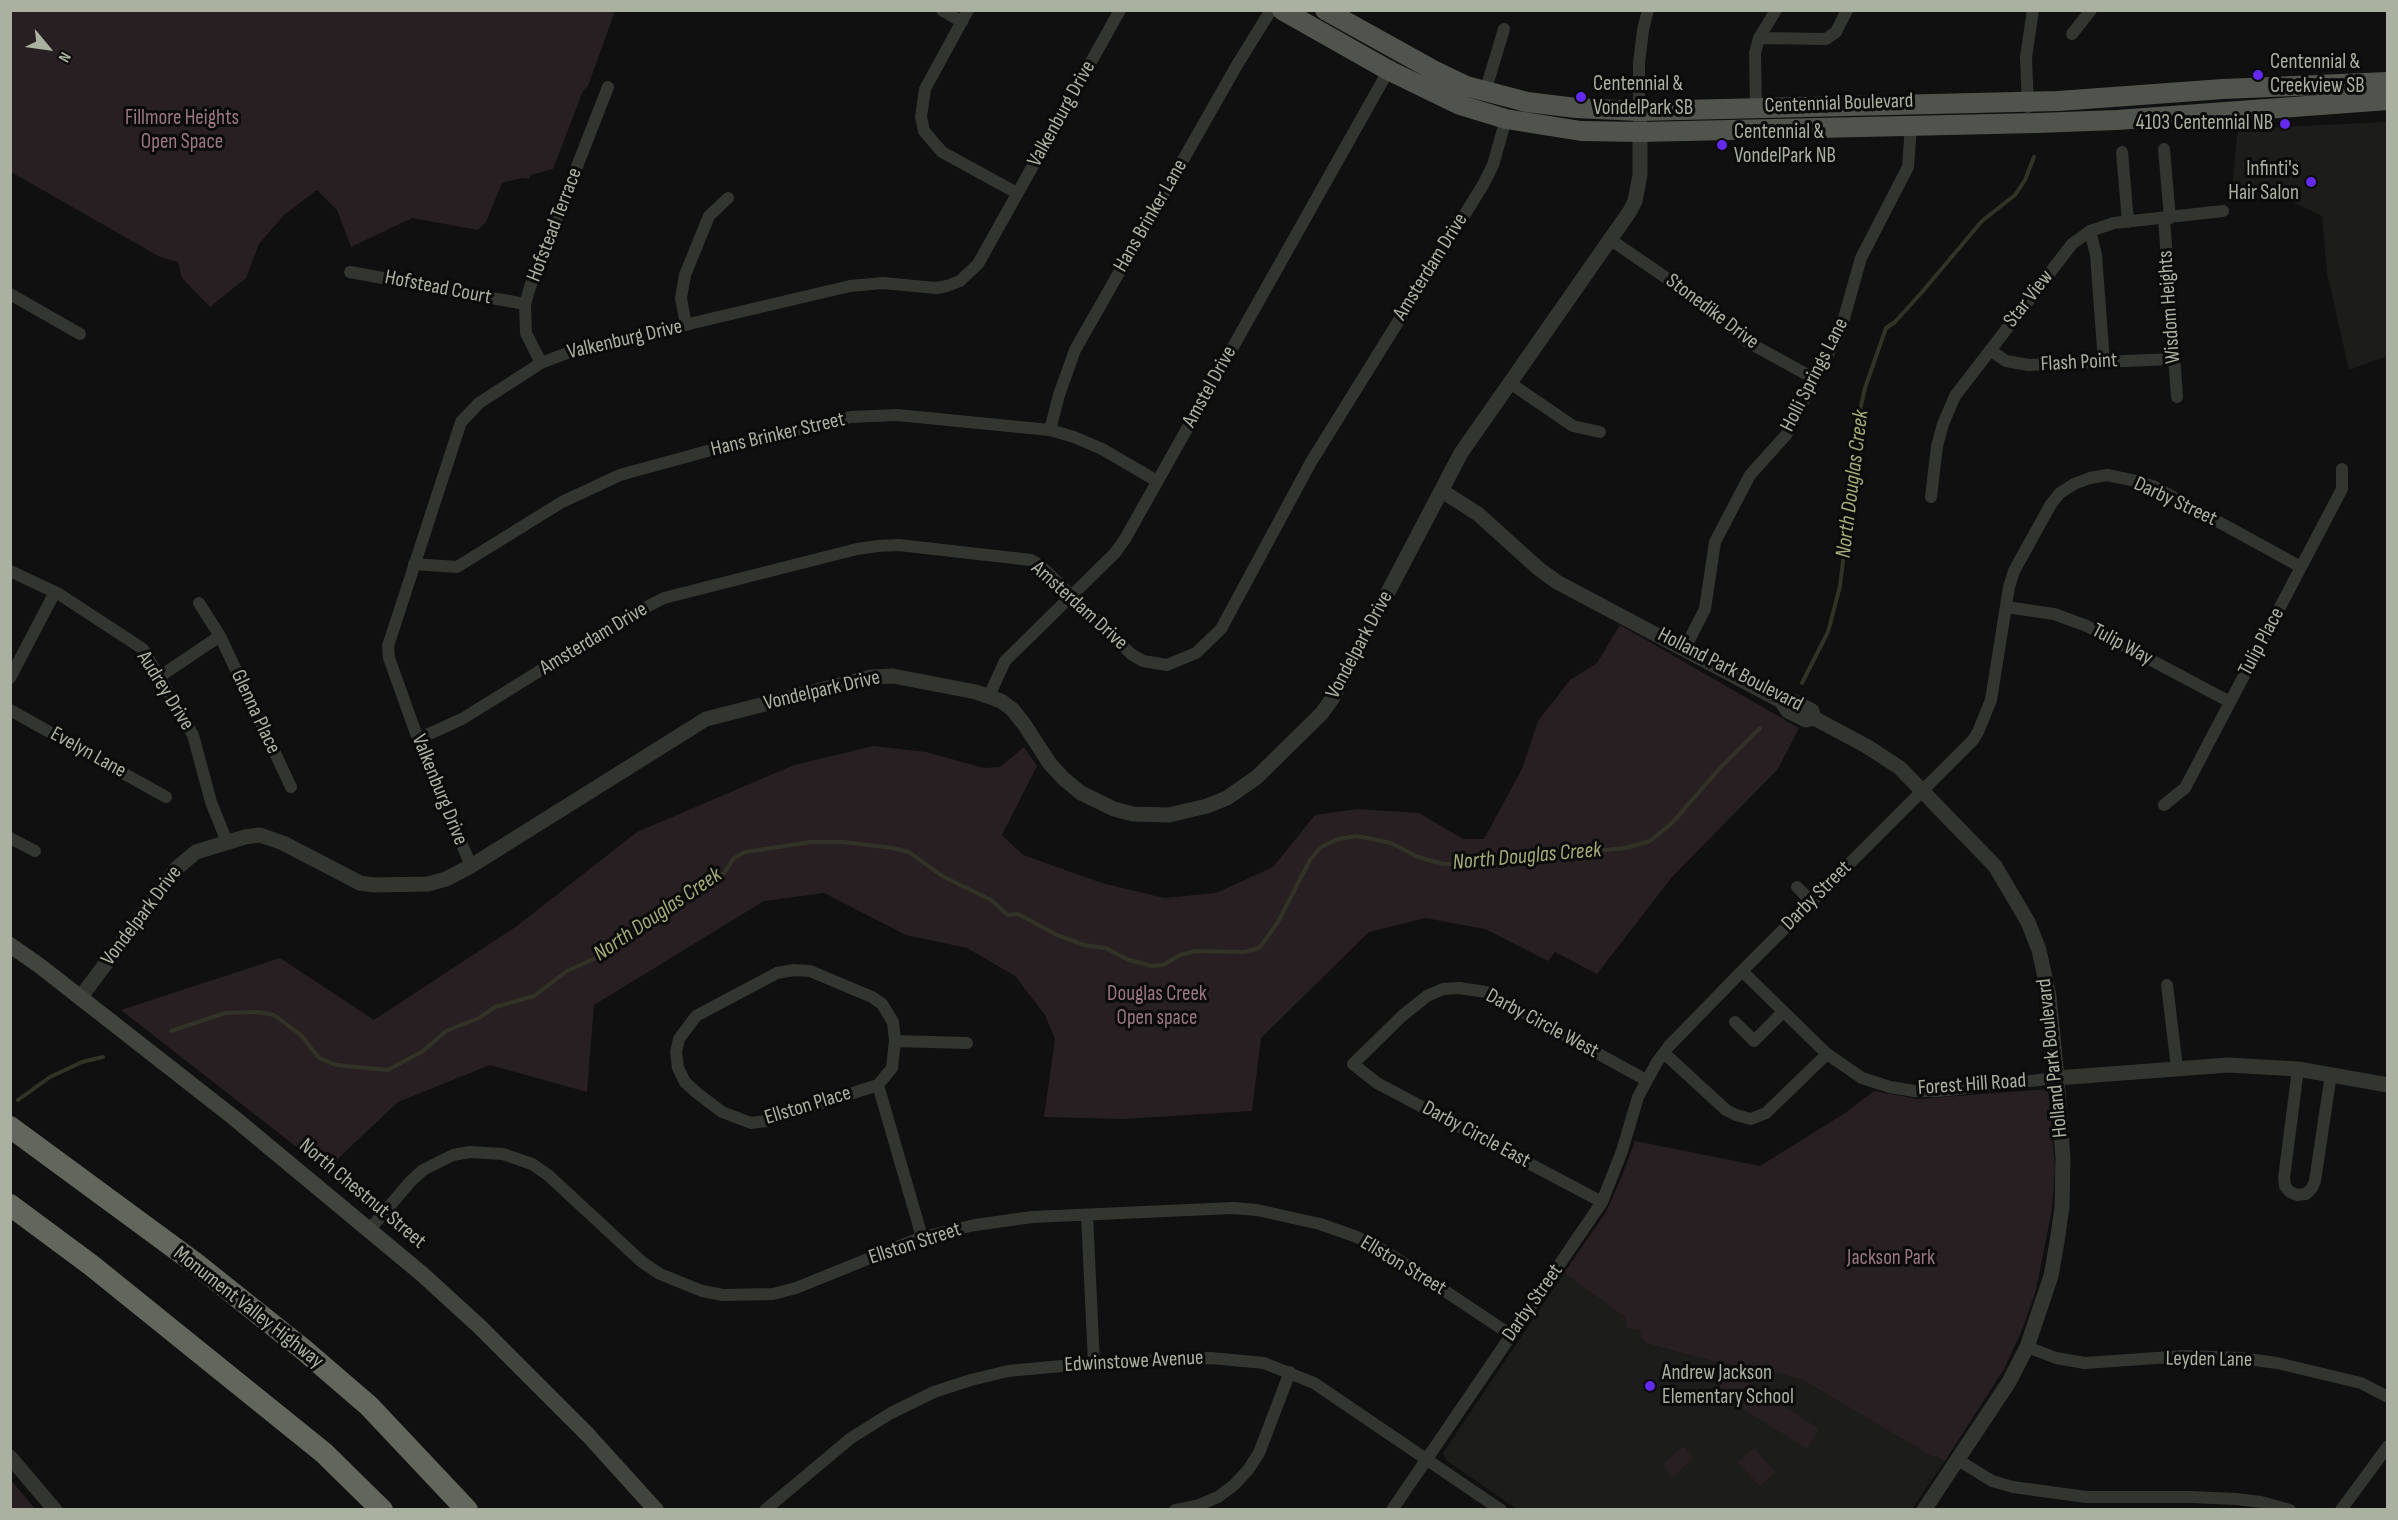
<!DOCTYPE html>
<html>
<head>
<meta charset="utf-8">
<style>
	body { margin:0 }
	#map { position:relative; width:2398px; height:1520px; overflow:hidden; background:#0f100f; font-family:"Sofia Sans Condensed",sans-serif }
	canvas { display:block }
	.frame { position:absolute; inset:0; border:12px solid #abb1a0; pointer-events:none }
	.north { position:absolute; left:18px; top:18px; width:60px; height:60px; -webkit-text-stroke:4px #0a0b0a; paint-order:stroke; rotate:119deg; font-size:16px; font-weight:700; line-height:24px; text-align:center; color:#abb1a0 }
	.north::after { content:''; display:block; margin:auto; width:21px; height:27px; background:#abb1a0; clip-path:polygon(50% 0,100% 100%,50% 72%,0 100%) }
</style>
</head>
<body>
<div id="map">
<canvas width="2398" height="1520"></canvas>
<div class="frame"></div>
<div class="north">N</div>
</div>
<script>
const ctx = document.querySelector('canvas').getContext('2d');
ctx.lineJoin = 'round';
function fill(path, color) { ctx.fillStyle = color; ctx.fill(path, 'evenodd'); }
const poly = rows => new Path2D(rows.map(r => 'M' + r).join(''));
function stroke(path, color, width, dash) { ctx.strokeStyle = color; ctx.lineWidth = width; ctx.lineCap = dash ? 'butt' : 'round'; ctx.setLineDash(dash || []); ctx.stroke(path); }
function label(font, color, halo, rows, align = 'center') {
  ctx.font = font + ' "Sofia Sans Condensed",sans-serif'; ctx.lineWidth = 6; ctx.setLineDash([]); ctx.textBaseline = 'middle'; ctx.strokeStyle = halo; ctx.fillStyle = color; for (const [text, x, y, turn = 0] of rows) {
    ctx.save(); ctx.translate(x, y); ctx.rotate((+turn || 0) * Math.PI / 180); ctx.textAlign = isNaN(turn) ? turn : align; if (halo) ctx.strokeText(text, 0, 0); ctx.fillText(text, 0, 0); ctx.restore();
  }
}
const built = poly([
	[2387,122,2387,356,2349,370,2327,273,2322,216,2293,202,2231,196,2238,129],
	[1564,1273,1630,1321,1635,1322,1648,1344,1720,1363,1777,1373,1803,1380,1931,1456,1936,1456,1945,1461,1912,1509,1518,1510,1447,1461,1443,1453]
]);
const green = poly([
	[11,10,615,10,615,11,588,86,583,91,553,169,531,175,529,179,522,178,502,183,486,222,478,230,412,218,351,247,337,210,317,190,284,215,259,244,246,278,210,307,182,278,178,262,160,257,11,172],
	[1620,625,1799,728,1778,769,1672,877,1597,974,1555,952,1548,961,1485,929,1425,918,1369,932,1261,1038,1252,1111,1123,1119,1044,1117,1055,1039,1045,1015,1015,976,967,948,906,935,824,893,764,901,594,1005,587,1092,490,1065,398,1102,326,1170,121,1010,280,958,374,1020,517,926,637,832,794,765,873,746,926,752,984,768,1000,767,1024,747,1037,766,1002,835,1023,855,1102,883,1164,898,1216,893,1273,867,1315,815,1358,809,1419,813,1463,839,1484,839,1522,769,1538,721,1570,680,1597,663],
	[2048,1089,2055,1167,2052,1209,2036,1290,2022,1330,2004,1369,1945,1461,1936,1456,1931,1456,1803,1380,1777,1373,1720,1363,1648,1344,1643,1340,1639,1329,1627,1328,1626,1318,1564,1273,1606,1212,1622,1176,1635,1141,1760,1166,1845,1113,1874,1091,1918,1099],
	[1729,1370,1819,1429,1807,1449,1742,1408,1744,1404,1719,1387],
	[1683,1446,1693,1458,1673,1477,1663,1465],
	[1754,1448,1775,1472,1760,1486,1738,1462],
	[11,1480,35,1509,11,1509]
]);
const stream = poly([
	[1802,683,1828,632,1840,586,1851,495,1862,445,1859,415,1865,388,1886,328,1895,322,1922,292,1982,221,2015,195,2025,180,2034,157],
	[171,1031,225,1013,258,1012,274,1015,301,1035,319,1058,336,1065,388,1070,423,1051,446,1031,479,1018,495,1007,534,996,567,971,598,957,648,920,724,873,734,858,745,852,811,842,844,842,892,848,909,852,942,876,991,900,1008,915,1018,914,1057,935,1084,945,1106,948,1126,959,1152,966,1163,965,1180,955,1195,951,1244,952,1259,948,1266,939,1278,922,1310,860,1321,847,1338,839,1357,836,1391,843,1418,857,1443,864,1464,864,1491,858,1501,864,1536,857,1626,848,1650,841,1672,823,1720,768,1760,728],
	[18,1100,50,1077,82,1062,103,1057]
]);
const minor = poly([
	[942,10,962,22],
	[968,10,925,89,921,117,924,131,942,152,1017,193],
	[1776,10,1759,38,1826,39,1836,32,1847,10],
	[2072,34,2091,10],
	[1485,92,1504,29],
	[2028,107,2026,57,2033,10],
	[1756,108,1755,53,1759,38],
	[1639,111,1639,63,1643,30,1648,10],
	[2164,149,2170,218],
	[2122,152,2128,222],
	[2164,218,2177,397],
	[2090,231,2096,255,2104,362],
	[1611,240,1710,308,1746,341,1815,379],
	[350,272,525,304],
	[10,294,80,334],
	[686,325,681,298,685,275,709,216,728,198],
	[1990,350,2006,361,2029,365,2173,359],
	[541,363,526,333,525,304,530,287,608,87],
	[1510,383,1573,426,1600,432],
	[1050,430,1059,395,1075,350,1237,65,1271,10],
	[1931,497,1937,446,1943,424,1955,396,2072,244,2090,231,2114,223,2223,211],
	[414,564,457,567,562,502,620,475,711,450,851,417,897,415,1050,430,1074,437,1102,449,1157,481],
	[10,571,59,594,143,649,193,735,211,802,227,842],
	[199,603,220,636,291,787],
	[2006,607,2054,614,2087,626,2230,702],
	[1685,648,1705,609,1715,542,1750,475,1786,435,1841,329,1861,258,1908,167,1911,126],
	[159,677,220,636],
	[10,678,55,592],
	[989,696,1005,661,1115,553,1125,539,1391,66],
	[10,710,166,797],
	[418,739,462,719,625,618,664,598,857,549,878,546,899,545,1031,560,1040,565,1131,654,1143,661,1167,665,1196,653,1221,629,1311,462,1483,185,1493,165,1506,119],
	[2164,805,2185,788,2342,489,2342,469],
	[10,838,35,851],
	[471,866,418,739,389,658,388,646,461,422,479,403,541,363,570,352,850,286,883,283,936,288,947,286,960,281,978,264,1120,10],
	[1797,887,1811,901],
	[1742,971,1827,1054,1862,1078,1890,1087,1914,1091,1939,1091,2057,1078],
	[2167,985,2177,1068],
	[1735,1022,1754,1041,1783,1012],
	[895,1041,967,1043],
	[1664,1053,1726,1110,1736,1115,1751,1119,1766,1113,1827,1054],
	[2298,1069,2284,1178,2285,1186,2290,1192,2297,1195,2306,1194,2312,1188,2315,1181,2331,1074],
	[878,1085,766,1121,751,1123,722,1112,697,1093,685,1082,678,1068,676,1052,679,1039,696,1016,777,973,794,970,810,971,872,997,882,1004,893,1022,895,1041,892,1068,878,1085,922,1237],
	[1602,1202,1377,1083,1353,1064,1402,1016,1427,996,1443,989,1459,988,1486,992,1646,1080],
	[1087,1215,1094,1363],
	[370,1229,410,1182,423,1170,453,1155,470,1152,503,1154,532,1164,548,1175,642,1262,660,1274,702,1291,723,1295,773,1294,796,1288,922,1237,975,1225,1032,1217,1233,1208,1257,1210,1320,1224,1357,1237,1385,1251,1511,1335],
	[2027,1347,2056,1358,2085,1363,2185,1356,2240,1358,2277,1363,2361,1383,2388,1397],
	[1958,1460,1992,1481,2013,1487,2086,1497,2191,1497,2236,1499,2261,1502,2290,1510],
	[765,1510,851,1438,891,1413,934,1392,971,1380,1008,1371,1094,1363,1211,1358,1264,1363,1314,1383,1501,1510],
	[1175,1510,1199,1505,1218,1497,1234,1485,1248,1470,1259,1453,1290,1372],
	[1392,1510,1602,1202,1622,1151,1638,1097,1657,1062,1669,1046,1742,971,1973,740,1978,732,1991,700,2009,587,2014,571,2051,504,2060,493,2074,484,2090,478,2107,475,2136,481,2153,486,2301,567],
	[2341,1510,2388,1446]
]);
const tertiary = poly([
	[1442,491,1478,514,1539,569,1557,582,1781,701,1793,701,1812,711,1814,718,1868,747,1900,768,1995,866,2028,922,2039,950,2049,996,2057,1078,2063,1159,2062,1207,2057,1242,2051,1276,2027,1347,2009,1382,1924,1510],
	[1781,701,1788,711,1806,720,1814,718],
	[80,998,178,867,196,852,245,837,260,835,283,843,360,883,374,885,428,884,446,879,471,866,706,719,871,677,893,676,976,692,1001,701,1012,709,1024,724,1050,764,1064,779,1081,793,1114,809,1133,814,1169,815,1207,806,1227,798,1257,777,1322,713,1332,699,1461,453,1630,211,1635,201,1640,175,1640,123],
	[2057,1078,2228,1065,2298,1069,2388,1085],
	[10,1457,55,1510]
]);
const secondary = poly([
	[10,945,40,966,233,1117,422,1274,480,1327,588,1435,656,1510]
]);
const primary = poly([
	[1282,10,1388,70,1460,105,1506,119,1581,131,1641,132,2037,123,2117,120,2388,100],
	[1325,10,1433,70,1466,86,1527,102,1576,108,1639,111,2058,101,2223,89,2388,82]
]);
const motorway = poly([
	[10,1127,195,1263,304,1350,369,1406,467,1510],
	[10,1205,91,1265,324,1453,382,1510]
]);
const markers = [
	[2258,75,6,"#6329ee"],
	[1581,97,6,"#6329ee"],
	[2285,124,6,"#6329ee"],
	[1722,145,6,"#6329ee"],
	[2311,182,6,"#6329ee"],
	[1650,1386,6,"#6329ee"]
];
const poiNames = [
	["Centennial &",2270,63],
	["Creekview SB",2270,87],
	["Centennial &",1593,85],
	["VondelPark SB",1593,109],
	["4103 Centennial NB",2273,124,"right"],
	["Centennial &",1734,133],
	["VondelPark NB",1734,157],
	["Infinti's",2299,170,"right"],
	["Hair Salon",2299,194,"right"],
	["Andrew Jackson",1662,1374],
	["Elementary School",1662,1398]
];
const streetNames = [
	["Centennial Boulevard",1839,104,-2],
	["Valkenburg Drive",1062,114,-61],
	["Hans Brinker Lane",1151,216,-60],
	["Hofstead Terrace",555,225,-69],
	["Amsterdam Drive",1431,267,-58],
	["Hofstead Court",438,288,11],
	["Star View",2029,299,-52],
	["Wisdom Heights",2170,307,-94],
	["Stonedike Drive",1712,312,37],
	["Valkenburg Drive",625,340,-13],
	["Flash Point",2079,363,-3],
	["Holli Springs Lane",1815,375,-63],
	["Amstel Drive",1210,387,-61],
	["Hans Brinker Street",778,435,-13],
	["Darby Street",2175,502,25],
	["Amsterdam Drive",1079,606,42],
	["Amsterdam Drive",594,639,-31],
	["Tulip Place",2262,642,-62],
	["Vondelpark Drive",1360,645,-62],
	["Tulip Way",2122,645,28],
	["Holland Park Boulevard",1730,670,27],
	["Audrey Drive",165,691,58],
	["Vondelpark Drive",822,691,-13],
	["Glenna Place",255,712,65],
	["Evelyn Lane",88,753,29],
	["Valkenburg Drive",439,790,68],
	["Darby Street",1817,896,-45],
	["Vondelpark Drive",142,916,-53],
	["Darby Circle West",1542,1024,28],
	["Holland Park Boulevard",2053,1058,-96],
	["Forest Hill Road",1972,1085,-4],
	["Ellston Place",808,1106,-17],
	["Darby Circle East",1476,1135,28],
	["North Chestnut Street",362,1194,40],
	["Ellston Street",915,1244,-18],
	["Ellston Street",1403,1266,31],
	["Darby Street",1533,1303,-55],
	["Monument Valley Highway",248,1308,38],
	["Leyden Lane",2209,1360,1],
	["Edwinstowe Avenue",1134,1362,-3]
];
const parkNames = [
	["Fillmore Heights",182,119],
	["Open Space",182,143],
	["Douglas Creek",1157,995],
	["Open space",1157,1019],
	["Jackson Park",1891,1259]
];
const waterNames = [
	["North Douglas Creek",1853,484,-83],
	["North Douglas Creek",1527,857,-5],
	["North Douglas Creek",658,915,-34]
];
fill(built, '#1c1d1b');
fill(green, '#281f22');
stroke(stream, '#323326', 4);
stroke(minor, '#333530', 12);
stroke(tertiary, '#333530', 15);
stroke(secondary, '#42453e', 16);
stroke(primary, '#51544c', 20);
stroke(motorway, '#62665c', 22);
for (const [x, y, r, color] of markers) { const dot = new Path2D(); dot.arc(x, y, r, 0, 2 * Math.PI); ctx.fillStyle = color; ctx.fill(dot); stroke(dot, '#0a0b0a', 2); }
label('21px', '#abb1a0', '#0a0b0a', poiNames, 'left');
label('21px', '#abb1a0', '#0a0b0a', streetNames);
label('21px', '#9c7782', '#0a0b0a', parkNames);
label('italic 22px', '#a7ac77', '#0a0b0a', waterNames);
</script>
</body>
</html>
